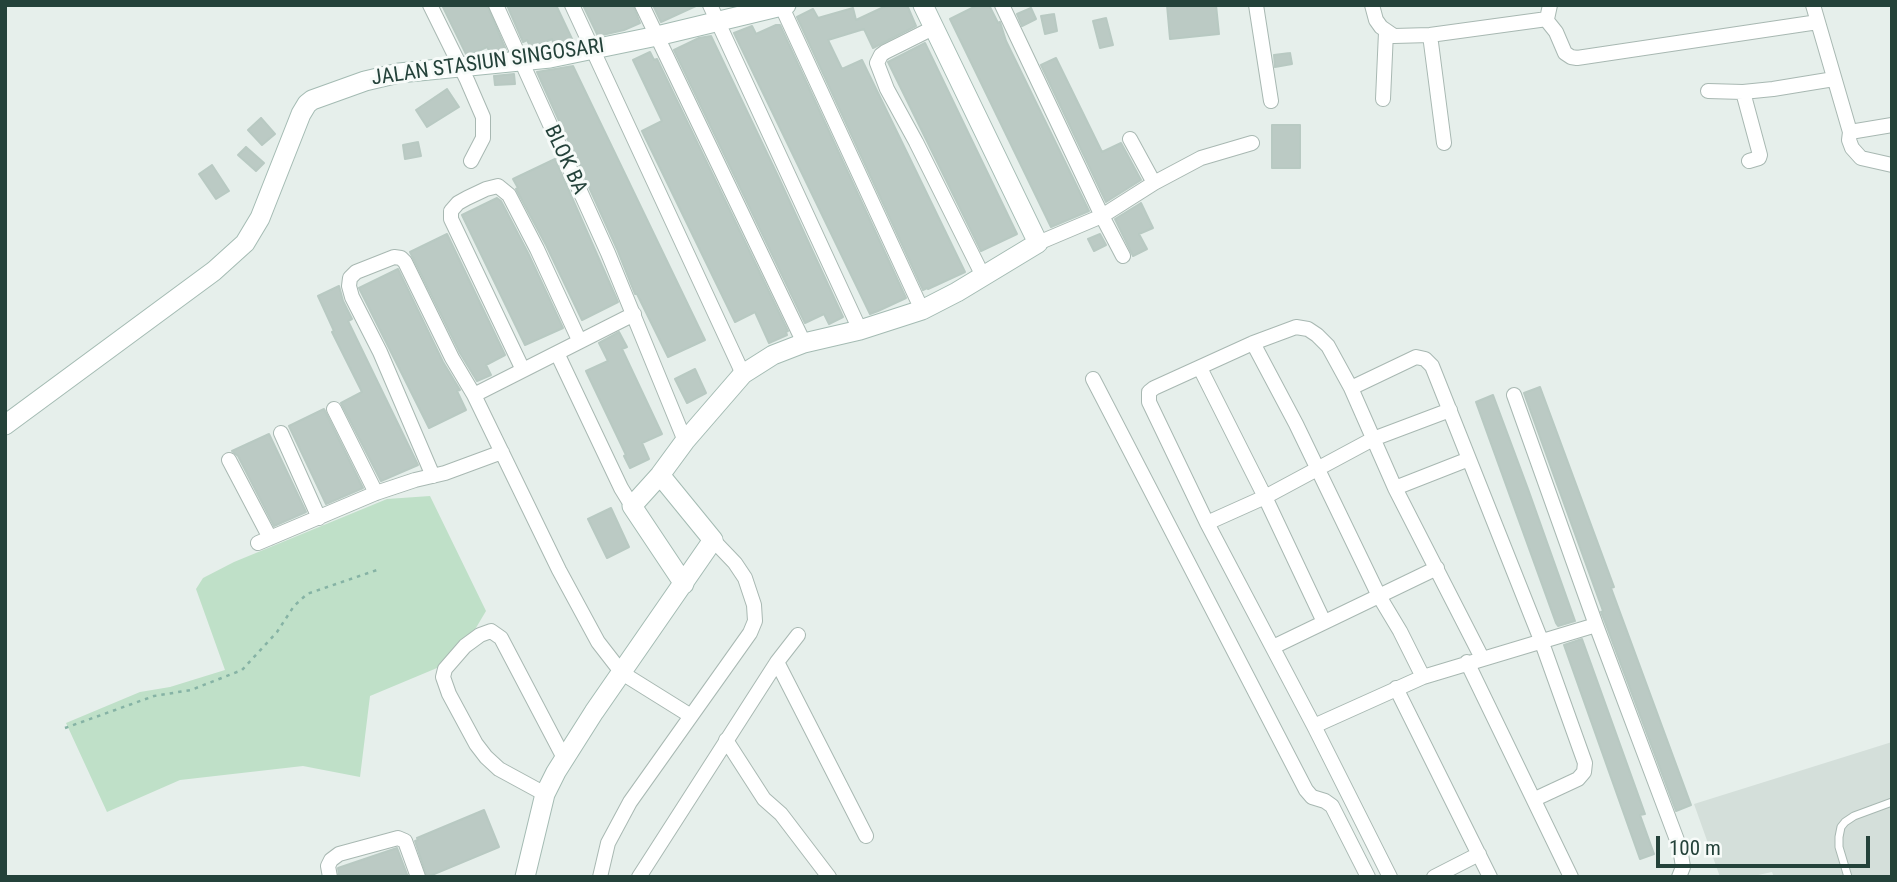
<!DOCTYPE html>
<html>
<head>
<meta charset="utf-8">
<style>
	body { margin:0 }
	#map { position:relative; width:1897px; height:882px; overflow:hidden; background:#e6efeb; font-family:"Roboto Condensed",sans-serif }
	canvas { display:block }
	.frame { position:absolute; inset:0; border:7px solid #24423a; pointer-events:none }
	.scale { position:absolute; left:1656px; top:836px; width:214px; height:32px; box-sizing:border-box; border:4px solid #24423a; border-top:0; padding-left:9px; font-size:21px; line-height:24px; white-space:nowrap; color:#24423a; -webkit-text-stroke:5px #f7fbf9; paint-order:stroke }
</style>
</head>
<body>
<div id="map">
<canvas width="1897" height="882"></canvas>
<div class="frame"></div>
<div class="scale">100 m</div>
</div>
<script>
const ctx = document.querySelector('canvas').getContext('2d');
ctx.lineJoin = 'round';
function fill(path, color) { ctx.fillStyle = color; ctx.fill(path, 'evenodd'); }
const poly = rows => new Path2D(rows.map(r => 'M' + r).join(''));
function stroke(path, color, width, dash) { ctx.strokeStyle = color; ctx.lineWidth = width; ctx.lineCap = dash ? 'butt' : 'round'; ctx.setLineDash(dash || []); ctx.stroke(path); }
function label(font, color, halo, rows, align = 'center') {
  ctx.font = font + ' "Roboto Condensed",sans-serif'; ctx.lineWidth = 6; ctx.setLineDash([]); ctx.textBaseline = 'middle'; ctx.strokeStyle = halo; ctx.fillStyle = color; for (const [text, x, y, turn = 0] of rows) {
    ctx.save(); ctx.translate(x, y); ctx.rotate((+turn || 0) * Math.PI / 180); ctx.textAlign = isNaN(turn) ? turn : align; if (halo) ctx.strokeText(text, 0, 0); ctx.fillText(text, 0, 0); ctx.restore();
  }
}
const built = poly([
	[1892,742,1892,877,1774,877,1772,872,1749,877,1720,877,1694,804]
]);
const green = poly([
	[430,496,486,611,467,643,437,668,370,696,360,777,303,766,180,780,107,812,66,723,140,692,170,687,225,670,196,589,203,578,234,562,387,499]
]);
const building = poly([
	[442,5,487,5,506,50,490,52,487,47,474,53,466,54,442,5],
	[507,5,556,5,573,41,554,45,552,39,531,48,527,40,523,42,507,5],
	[583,5,633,5,640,23,624,30,598,36,583,5],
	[653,5,698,5,661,22,653,5],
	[888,5,907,5,916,26,873,48,864,29,828,40,842,69,862,60,965,272,928,289,927,288,923,290,797,17,813,9,818,18,853,8,856,20,888,5],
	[978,5,989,5,998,23,1000,22,1006,41,1089,211,1051,227,950,19,978,5],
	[1167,5,1216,5,1219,34,1170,39,1167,5],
	[1031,8,1036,19,1022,26,1017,14,1031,8],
	[1054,14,1057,31,1045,34,1041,16,1054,14],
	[1106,18,1113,45,1100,48,1093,21,1106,18],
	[776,25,780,25,906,298,878,311,870,314,734,33,752,26,756,34,776,25],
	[711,36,777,174,843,317,829,324,824,314,805,323,674,50,699,38,711,36],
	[925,43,1017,234,981,251,888,62,925,43],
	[650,52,654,60,657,59,788,331,786,332,787,335,769,343,755,312,735,322,642,131,662,121,633,60,650,52],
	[1290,53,1292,64,1275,67,1274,55,1290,53],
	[1056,58,1102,152,1121,143,1141,180,1106,202,1041,65,1056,58],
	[573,66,705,340,668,357,637,294,635,294,617,249,537,72,573,66],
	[514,74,515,84,495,85,494,76,514,74],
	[447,89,459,107,427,127,416,110,447,89],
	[261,118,275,134,262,145,248,130,261,118],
	[1272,125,1300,125,1300,168,1272,168,1272,125],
	[418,142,421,156,405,159,403,145,418,142],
	[246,147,264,163,256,171,238,155,246,147],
	[555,159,618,302,582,320,546,245,516,189,518,188,513,179,555,159],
	[212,165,229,191,216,199,199,174,212,165],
	[497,198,501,201,528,253,563,328,525,345,462,215,497,198],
	[1141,203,1153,228,1139,234,1147,249,1133,256,1115,219,1141,203],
	[447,234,505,355,486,365,491,375,477,381,460,353,410,252,447,234],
	[1100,234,1106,245,1094,251,1088,239,1100,234],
	[398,269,443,362,460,390,457,391,466,410,429,428,359,288,398,269],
	[339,286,343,301,352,319,348,321,418,465,381,481,341,403,362,392,332,332,334,331,318,296,339,286],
	[619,332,627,347,622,349,662,434,642,443,649,459,630,468,624,456,626,455,586,371,608,361,599,343,619,332],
	[695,369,706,393,687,403,675,379,695,369],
	[1540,387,1614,587,1611,588,1691,805,1676,811,1605,622,1601,612,1603,611,1524,393,1540,387],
	[1493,395,1528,489,1575,621,1558,626,1556,623,1476,402,1493,395],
	[324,409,363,488,326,504,289,426,324,409],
	[269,434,306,512,274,526,238,456,232,451,269,434],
	[611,508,629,547,607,558,588,519,611,508],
	[1582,639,1645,814,1640,815,1654,854,1640,859,1564,645,1582,639],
	[484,810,499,847,427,877,415,841,418,840,417,838,484,810],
	[397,848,408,877,339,877,338,868,397,848]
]);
const path = poly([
	[65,728,154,696,191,690,242,670,277,632,294,606,307,594,380,569]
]);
const lane = poly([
	[1848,877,1839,847,1839,837,1841,827,1845,822,1854,816,1892,802]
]);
const street = poly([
	[430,5,467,80,483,117,483,138,471,161],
	[496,5,608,253,685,441],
	[572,5,743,374],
	[642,5,804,343],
	[710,5,860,330],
	[781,5,922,310],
	[1002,5,1102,216,1123,256],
	[1256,5,1271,101],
	[1372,5,1376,20,1381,27,1394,36,1430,35,1547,19],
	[1550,5,1547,19,1548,22,1556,32,1565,53,1571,57,1577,58,1818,22],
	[1813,5,1850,132,1849,140,1852,148,1861,158,1892,165],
	[933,28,885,52,881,55,877,63,887,89,916,142,983,276],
	[1430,35,1444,143],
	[1708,91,1743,92,1773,89,1834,79],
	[1743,92,1760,155,1759,158,1749,161],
	[1383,99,1386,32],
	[1850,132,1892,125],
	[1130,139,1154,183],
	[1038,243,1102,216,1154,183,1201,158,1252,143],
	[1253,343,1296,424,1379,596,1400,631,1423,677],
	[557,353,621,488,632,506],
	[1200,368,1265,497,1324,622],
	[523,370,451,219,451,211,458,203,467,198,486,189,498,186,509,195,537,249,579,340],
	[1093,379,1306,790,1312,797,1325,801,1332,806,1368,877],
	[1351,388,1416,357,1425,359,1432,366,1541,640,1585,763,1584,772,1578,779,1535,799],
	[474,395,634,314],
	[1514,395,1596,625,1680,848,1683,867,1679,877],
	[334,409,376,493],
	[281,433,319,518],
	[229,460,270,538],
	[433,476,380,352,352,297,349,286,350,278,356,272,394,257,401,258,405,262,452,358,474,395,559,570,598,642,622,673,691,716],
	[1395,488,1469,459],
	[1207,523,1265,497,1373,439,1450,410],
	[258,543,376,493,415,480,445,473,502,452],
	[1273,647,1437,568],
	[777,662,866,836],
	[1467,662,1571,877],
	[1396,688,1490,877],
	[1314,726,1423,677,1596,625],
	[726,740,764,799,781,814,829,877],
	[545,794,499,769,486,757,476,744,449,694,443,677,445,669,465,646,480,635,491,631,501,638,564,758],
	[330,877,328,866,331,860,339,854,398,838,405,841,418,877],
	[600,877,608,843,630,802,750,633,755,621,754,605,745,578,735,563,713,540],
	[639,877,777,662,798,635],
	[1390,877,1314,726,1207,523,1149,402,1149,392,1154,388,1253,343,1296,327,1308,329,1317,335,1328,346,1351,388,1395,488,1482,658],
	[1434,877,1479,854]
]);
const secondary = poly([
	[5,425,214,271,245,243,260,218,301,114,307,104,312,100,365,81,399,73,550,58,657,36,786,5],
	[684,584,632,506,660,475,685,441,743,374,773,355,804,343,860,330,922,310,957,292,1038,243,923,5],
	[525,877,545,794,556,772,594,712,713,540,660,475]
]);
const streetNames = [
	["JALAN STASIUN SINGOSARI",488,63,-8],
	["BLOK BA",565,160,65]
];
fill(built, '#d4dfda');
fill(green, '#bfe0c8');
fill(building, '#bbcac4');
stroke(building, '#b8c9c2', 2);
stroke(lane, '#a8b8b2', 9);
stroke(street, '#a8b8b2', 16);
stroke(secondary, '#a4bbb3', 21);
stroke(path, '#86b3a5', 2.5, [3.5, 5]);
stroke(lane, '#fff', 7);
stroke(street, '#fff', 14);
stroke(secondary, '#fff', 19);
label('21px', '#24423a', '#f7fbf9', streetNames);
</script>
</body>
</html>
